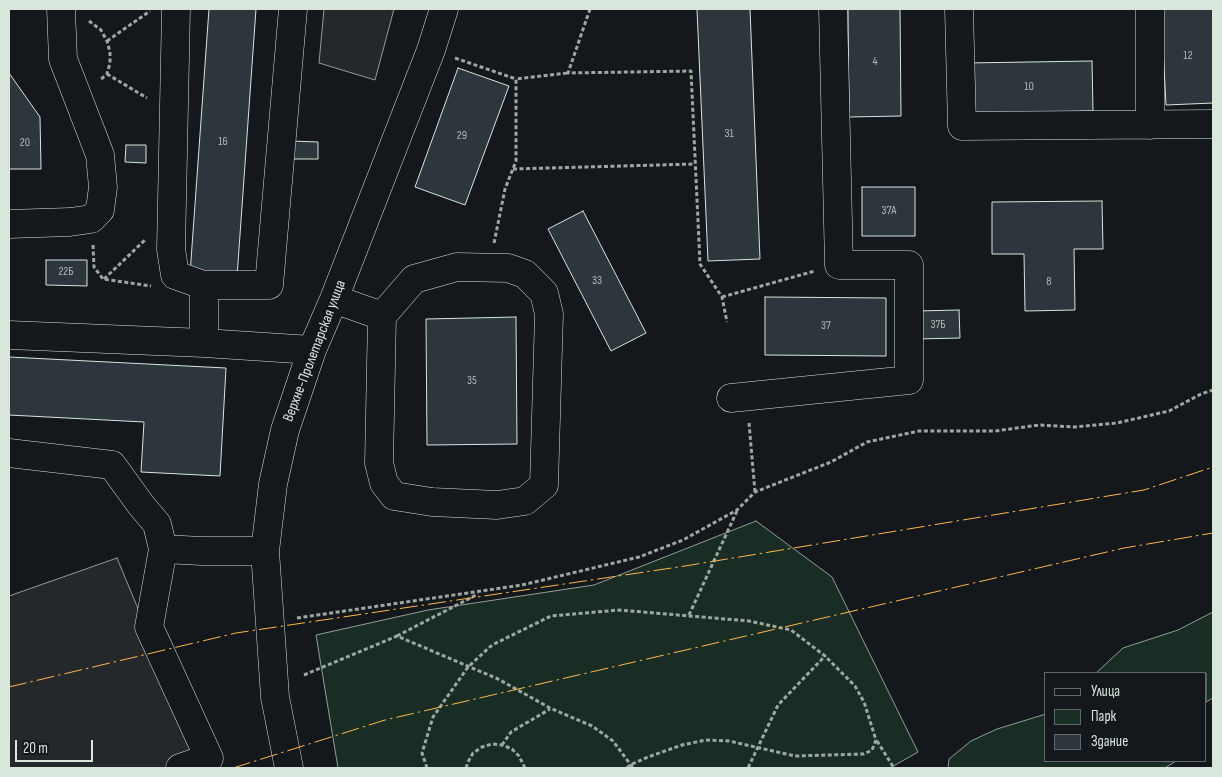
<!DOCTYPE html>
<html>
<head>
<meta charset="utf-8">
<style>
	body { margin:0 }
	#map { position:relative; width:1222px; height:777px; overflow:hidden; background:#14181c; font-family:"Sofia Sans Condensed",sans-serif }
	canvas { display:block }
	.frame { position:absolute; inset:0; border:10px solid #d8e6dc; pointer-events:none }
	.legend { position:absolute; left:1044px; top:672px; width:162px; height:90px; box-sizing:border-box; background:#14181c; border:1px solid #626a69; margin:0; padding:6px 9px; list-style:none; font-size:15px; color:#d8e6dc }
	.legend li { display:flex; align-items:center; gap:10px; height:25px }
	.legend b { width:25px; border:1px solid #626a69 }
	.scale { position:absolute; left:15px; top:740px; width:78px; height:22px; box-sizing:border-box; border:2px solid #d8e6dc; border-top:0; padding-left:6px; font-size:15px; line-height:18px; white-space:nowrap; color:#d8e6dc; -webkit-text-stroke:4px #14181c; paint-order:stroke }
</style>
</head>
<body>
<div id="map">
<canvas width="1222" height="777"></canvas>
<div class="frame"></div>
<ul class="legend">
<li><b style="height:6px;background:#14181c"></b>Улица</li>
<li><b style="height:14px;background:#1a2d24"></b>Парк</li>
<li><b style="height:14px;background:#2c363c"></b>Здание</li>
</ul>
<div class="scale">20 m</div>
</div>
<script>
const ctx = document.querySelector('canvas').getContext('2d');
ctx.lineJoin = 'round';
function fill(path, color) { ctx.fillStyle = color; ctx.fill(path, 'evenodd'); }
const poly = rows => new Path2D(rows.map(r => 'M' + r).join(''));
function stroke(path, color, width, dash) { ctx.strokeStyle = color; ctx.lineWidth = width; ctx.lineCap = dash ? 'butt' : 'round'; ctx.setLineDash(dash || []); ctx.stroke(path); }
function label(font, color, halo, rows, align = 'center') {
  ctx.font = font + ' "Sofia Sans Condensed",sans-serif'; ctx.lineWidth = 4; ctx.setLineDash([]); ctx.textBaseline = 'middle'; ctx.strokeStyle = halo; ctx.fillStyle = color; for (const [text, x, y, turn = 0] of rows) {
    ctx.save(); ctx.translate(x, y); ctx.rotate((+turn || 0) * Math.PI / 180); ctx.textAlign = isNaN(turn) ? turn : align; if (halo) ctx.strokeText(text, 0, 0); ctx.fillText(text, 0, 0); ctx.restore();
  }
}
const green = poly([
	[756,521,832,577,918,752,890,768,338,768,316,635,428,610,594,585,756,521],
	[1213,612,1213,698,1206,702,1206,673,1096,673,1123,648,1178,630,1213,612],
	[1046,714,1046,761,1176,761,1165,768,948,768,949,759,971,741,997,729,1046,714]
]);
const parking = poly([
	[324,9,394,9,375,80,319,63,324,9],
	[117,558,204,768,9,768,9,596,117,558]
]);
const building = poly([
	[209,9,256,9,237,277,190,274,209,9],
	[697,9,750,9,760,259,708,261,697,9],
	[848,9,900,9,901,116,849,117,848,9],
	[1161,9,1213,9,1213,103,1166,105,1161,9],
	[1092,61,1093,111,967,114,966,63,1092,61],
	[458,68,509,86,465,205,415,187,458,68],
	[9,73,40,117,41,169,9,169,9,73],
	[292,141,318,142,318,159,291,159,292,141],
	[126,145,146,145,146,163,125,162,126,145],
	[862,187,915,187,915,236,862,236,862,187],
	[1102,201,1103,249,1074,249,1075,310,1025,311,1024,254,992,254,992,202,1102,201],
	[583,211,646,333,611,351,548,229,583,211],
	[46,260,87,260,87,286,46,285,46,260],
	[765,297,886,298,886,356,765,355,765,297],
	[959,310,960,338,917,339,916,311,959,310],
	[516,317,517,444,427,445,426,319,516,317],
	[9,357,226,368,220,476,141,472,144,422,9,415,9,357]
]);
const path = poly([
	[590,9,568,73,691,71,700,264,722,297,727,322],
	[89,21,101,30,107,41,110,52,110,63,107,74,100,80],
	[107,41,150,11],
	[455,58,516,79],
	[107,74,147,98],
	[513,169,695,164],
	[494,243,505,189,516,161,516,79,568,73],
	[93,245,94,267,103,279,151,286],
	[104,279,145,240],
	[722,297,815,271],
	[749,423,755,492],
	[689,615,737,511],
	[297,618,522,585,639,557,683,540,737,510,755,492,831,462,867,442,919,431,995,431,1039,425,1074,427,1117,423,1169,411,1201,394,1213,390],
	[397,636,478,594],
	[304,675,397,636,498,679,550,708,592,726,613,741,633,768],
	[877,741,894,768],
	[502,745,511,732,550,709],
	[427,768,422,753,433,717,468,667,492,645,551,616,619,610,749,621,791,630,825,656,778,705,748,768],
	[466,768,468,762,473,753,482,747,492,744,502,745,512,749,519,756,525,768],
	[627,768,630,765,648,757,682,745,706,740,729,741,795,756,864,754,872,750,876,740,864,702,855,686,825,656]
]);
const minor = poly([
	[176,9,171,249,175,275,203,285,269,285,293,9],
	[959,9,962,126,1213,124],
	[1150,125,1150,9],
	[9,224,70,222,91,219,100,210,103,187,100,155,63,59,61,9],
	[457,267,508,268,525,274,544,293,549,314,544,485,525,501,497,505,432,502,394,496,384,483,379,463,382,316,414,279,457,267],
	[334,299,382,316],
	[9,335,204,343,312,350],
	[204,343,204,296],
	[731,398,909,380,909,265,839,265,833,9],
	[9,453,112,465,141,505,157,524,163,549,149,627,209,758,180,768],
	[163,549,202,551,265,551],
	[289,768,275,697,265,551,273,484,285,430,312,350,334,299,431,50,444,9]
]);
const power = poly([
	[9,687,236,633,685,566,1144,490,1213,467],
	[233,768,385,720,1124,548,1213,533]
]);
const numberNames = [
	["12",1188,56],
	["4",875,62],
	["10",1029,87],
	["31",729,134],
	["29",462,136],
	["16",223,142],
	["20",25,143],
	["37А",889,211],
	["22Б",66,272],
	["33",597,281],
	["8",1049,282],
	["37Б",938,325],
	["37",826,326],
	["35",472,381]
];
const streetNames = [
	["Верхне-Пролетарская улица",315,351,-69]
];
fill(green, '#1a2d24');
stroke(green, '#939e99', 1);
fill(parking, '#24282b');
stroke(parking, '#939e99', 1);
fill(building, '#2c363c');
stroke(building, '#d8e6dc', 1);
stroke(minor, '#d8e6dc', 29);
stroke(path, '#9da8a2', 3, [4, 2.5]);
stroke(minor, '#14181c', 28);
stroke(power, '#ffb74d', 1, [18, 4, 2.5, 4]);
label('12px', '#adbab4', null, numberNames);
label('15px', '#d8e6dc', '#14181c', streetNames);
</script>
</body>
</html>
